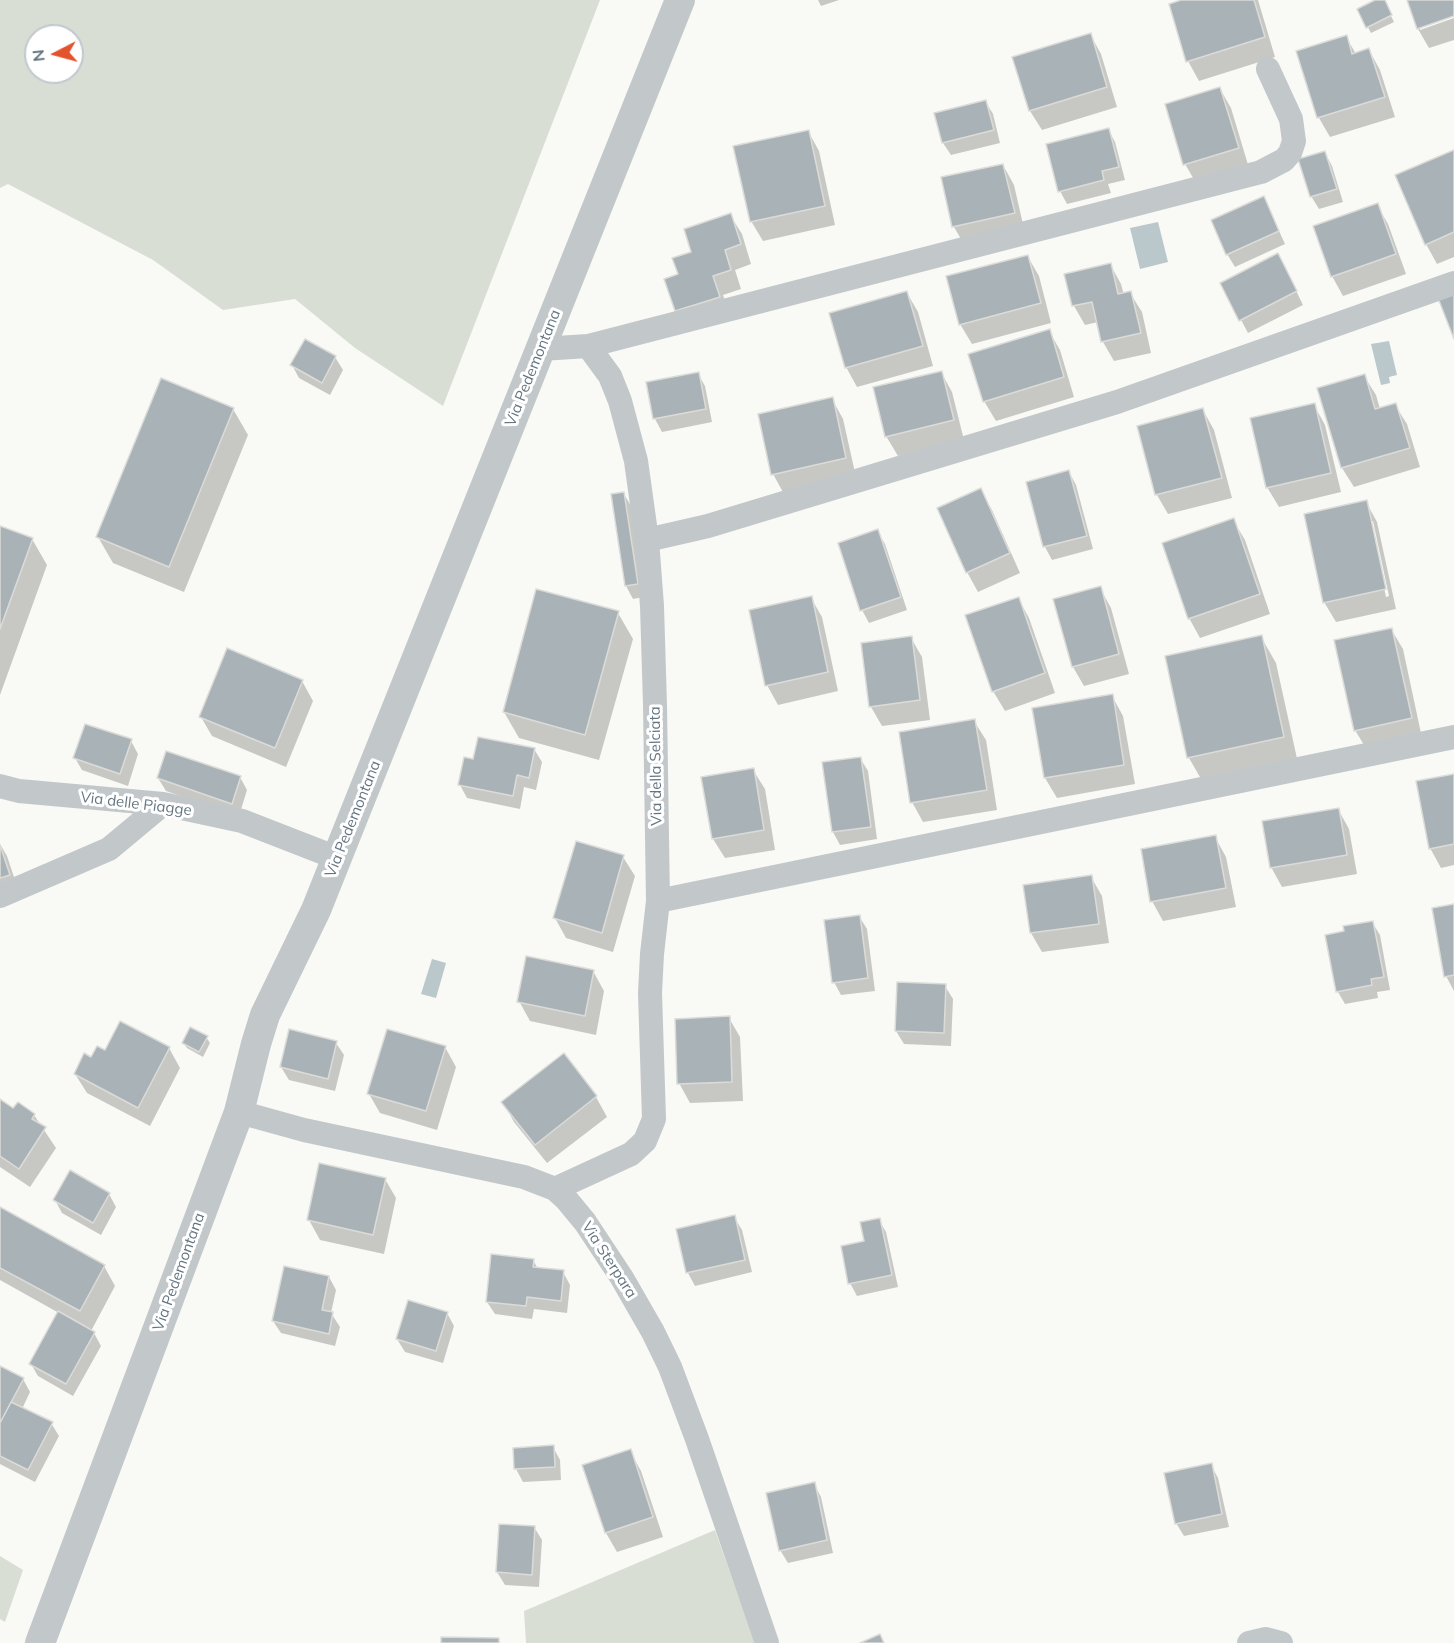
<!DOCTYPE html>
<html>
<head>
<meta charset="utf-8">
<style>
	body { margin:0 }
	#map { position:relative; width:1454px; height:1643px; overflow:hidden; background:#f9f9f6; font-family:Mulish,sans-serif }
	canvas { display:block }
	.north { position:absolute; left:24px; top:24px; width:60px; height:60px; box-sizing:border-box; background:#fff; border:2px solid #c1c8cd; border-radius:50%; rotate:264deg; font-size:16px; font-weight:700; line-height:24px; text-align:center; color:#647581 }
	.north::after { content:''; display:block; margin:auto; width:21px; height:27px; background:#e3532c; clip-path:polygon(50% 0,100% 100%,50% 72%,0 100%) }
</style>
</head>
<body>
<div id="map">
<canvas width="1454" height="1643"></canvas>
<div class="north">N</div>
</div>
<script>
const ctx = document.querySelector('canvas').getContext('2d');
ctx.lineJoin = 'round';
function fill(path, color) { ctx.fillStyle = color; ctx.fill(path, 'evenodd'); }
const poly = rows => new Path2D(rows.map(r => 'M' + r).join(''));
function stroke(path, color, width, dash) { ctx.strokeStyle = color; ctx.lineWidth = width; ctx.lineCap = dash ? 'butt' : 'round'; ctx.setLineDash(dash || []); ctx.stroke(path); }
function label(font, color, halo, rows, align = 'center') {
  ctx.font = font + ' Mulish,sans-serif'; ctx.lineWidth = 6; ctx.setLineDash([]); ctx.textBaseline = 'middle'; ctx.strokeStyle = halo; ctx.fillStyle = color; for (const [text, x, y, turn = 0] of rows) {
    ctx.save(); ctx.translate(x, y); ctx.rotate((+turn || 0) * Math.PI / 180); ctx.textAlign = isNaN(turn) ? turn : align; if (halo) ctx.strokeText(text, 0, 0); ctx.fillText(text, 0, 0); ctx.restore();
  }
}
const green = poly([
	[0,0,600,0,443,406,355,348,295,299,223,310,153,260,8,184,0,188],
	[36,36,72,36,72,72,36,72],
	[715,1530,755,1643,526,1643,524,1611],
	[0,1556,23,1570,5,1622,0,1619]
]);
const water = poly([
	[1158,222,1168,262,1140,269,1130,228],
	[1389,341,1397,375,1389,377,1390,383,1381,385,1371,344],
	[432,959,446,963,436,998,421,994]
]);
const shadow = poly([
	[818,0,839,0,821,6],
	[1186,0,1258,0,1275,57,1199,81,1188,61],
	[1379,0,1383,0,1394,22,1371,33,1359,10],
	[1408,0,1454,0,1454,15,1420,27,1420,30,1454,18,1454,40,1429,48,1418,29],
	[1090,34,1101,54,1117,107,1042,130,1030,111,1014,58],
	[1346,37,1356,54,1369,50,1380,70,1395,117,1330,137,1319,118,1298,52],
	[1220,89,1231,108,1249,168,1196,183,1185,164],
	[985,101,993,114,1000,143,951,155,943,143],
	[1108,129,1115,142,1125,180,1108,184,1111,193,1067,204,1060,191],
	[808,131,819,151,835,225,763,241,751,221],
	[1454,151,1454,257,1437,264,1426,244],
	[1325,153,1332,166,1343,202,1319,209,1311,196],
	[1003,165,1014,185,1025,233,965,246,954,227,943,178],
	[1264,198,1285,244,1235,267,1227,254],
	[1377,205,1388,224,1406,274,1343,296,1332,276],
	[730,215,742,234,751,264,735,270,741,289,723,295,730,316,688,330,676,311,666,280,679,275,693,253],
	[1028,257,1039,276,1051,323,972,344,960,324],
	[1110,264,1121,284,1124,295,1130,293,1142,312,1151,353,1114,361,1103,342,1098,322,1085,325,1074,306,1066,275],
	[1285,268,1303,305,1248,333,1222,284],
	[907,293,918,312,933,366,857,387,846,367],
	[1049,331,1060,350,1074,397,996,421,984,401],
	[335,357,343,370,330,395,299,378,292,365],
	[941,372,952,392,964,440,898,456,886,436],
	[698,374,705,386,712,422,662,432,655,419,648,383],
	[1364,376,1376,395,1380,409,1395,405,1407,424,1420,467,1354,487,1342,468,1319,389],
	[832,399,843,419,856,477,784,494,773,474],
	[1314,405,1325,425,1341,492,1279,507,1267,487],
	[233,409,248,435,184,592,113,563,98,537],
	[1203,410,1214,430,1232,498,1168,514,1157,495,1139,427],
	[1069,472,1076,485,1093,549,1052,560,1045,547,1028,483],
	[981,490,992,510,1020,573,978,592,967,572],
	[624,494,631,506,644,597,633,599,626,586],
	[1366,502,1377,522,1396,609,1336,622,1324,602],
	[1370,521,1373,521,1389,596,1386,597],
	[1233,520,1245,540,1270,614,1200,638,1189,618],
	[0,528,32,539,47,565,0,695],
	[877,531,885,544,907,610,869,623,862,610],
	[1100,588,1111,608,1129,674,1084,686,1073,667],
	[811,598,822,617,838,691,778,705,767,685],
	[1018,598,1029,618,1055,693,1005,711,993,691],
	[618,613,633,639,599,760,519,738,504,712],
	[1391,629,1403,649,1422,738,1367,750,1355,730],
	[1261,637,1276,663,1298,763,1204,784,1189,758],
	[911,638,922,657,930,720,882,726,871,707],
	[302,681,313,701,286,767,212,736,201,717],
	[1112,696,1123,716,1135,784,1057,798,1045,778,1034,709],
	[974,721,986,740,997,810,923,822,912,802],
	[131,741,138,754,128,786,82,770,75,758],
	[534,749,542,762,536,790,524,787,520,809,467,798,460,785,474,761],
	[860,758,868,771,877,839,840,845,833,832],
	[753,770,765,789,775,850,725,858,713,839],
	[1454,775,1454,865,1441,868,1430,848],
	[240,777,247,790,239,816,166,791,158,778],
	[1338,809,1349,829,1357,874,1282,887,1271,867],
	[1215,837,1226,857,1236,907,1163,921,1152,901],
	[0,844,7,856,20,895,0,902],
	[623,857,635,876,613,952,566,938,555,918],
	[1091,877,1102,896,1109,943,1042,952,1031,933],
	[1454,906,1454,991,1446,976],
	[859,916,867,929,875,991,841,995,834,982],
	[1372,922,1380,935,1390,990,1377,992,1378,998,1345,1004,1338,992,1327,936],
	[593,971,604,991,596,1035,530,1021,519,1001],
	[898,984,945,986,953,999,951,1046,904,1044,896,1031],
	[729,1018,740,1037,743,1101,690,1103,679,1083],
	[206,1037,210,1043,203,1057,187,1048,183,1043],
	[336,1043,344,1055,335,1091,289,1080,281,1067],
	[445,1047,456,1067,437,1130,380,1113,369,1094],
	[169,1048,180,1068,150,1126,87,1093,75,1074,92,1059],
	[564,1055,596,1097,607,1117,547,1163,514,1122,503,1102],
	[0,1101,14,1110,34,1115,56,1148,30,1187,0,1167],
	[385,1179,396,1198,384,1254,320,1240,309,1220],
	[109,1194,116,1207,101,1235,62,1213,55,1200],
	[0,1209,104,1266,115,1286,91,1331,94,1333,101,1346,73,1396,38,1376,31,1364,59,1313,0,1280],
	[734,1217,742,1230,752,1272,695,1286,688,1273,678,1230],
	[879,1220,886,1232,898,1287,857,1296,850,1283,865,1242],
	[533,1260,538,1269,563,1272,570,1285,567,1313,534,1309,532,1319,495,1314,487,1302],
	[329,1277,336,1290,331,1313,340,1327,335,1346,281,1333,273,1321],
	[447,1313,454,1326,443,1363,405,1352,397,1339],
	[0,1368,23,1379,30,1392,22,1409,51,1423,59,1436,35,1482,0,1464],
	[553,1447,560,1460,561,1480,523,1482,516,1469],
	[630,1451,641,1471,663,1537,617,1552,606,1533],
	[1211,1465,1218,1478,1229,1527,1184,1536,1176,1523],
	[814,1484,821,1497,833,1553,788,1563,780,1550],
	[534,1527,542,1540,539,1587,505,1585,497,1572]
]);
const building = poly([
	[1181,0,1254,0,1265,37,1186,62,1169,4,1181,0],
	[1375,0,1385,0,1392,15,1366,28,1357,9,1375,0],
	[1407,0,1454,0,1454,16,1417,29,1407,0],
	[1091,33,1107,87,1029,111,1012,57,1091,33],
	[1347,35,1352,54,1369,48,1385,97,1317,118,1296,51,1347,35],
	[1220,87,1239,148,1183,165,1165,104,1220,87],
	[986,100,994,130,942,143,934,113,986,100],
	[1109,128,1119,167,1102,171,1104,180,1058,192,1046,144,1109,128],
	[809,130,825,206,750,222,733,146,809,130],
	[1454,150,1454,232,1425,245,1395,175,1454,150],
	[1325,151,1337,189,1310,197,1298,159,1325,151],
	[1003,164,1015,213,952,227,941,177,1003,164],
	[1264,196,1279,231,1226,255,1211,220,1264,196],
	[1378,203,1396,254,1331,277,1313,226,1378,203],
	[731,213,741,244,725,250,731,270,713,276,720,297,675,311,664,279,678,274,672,258,691,252,684,229,731,213],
	[1278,253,1297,291,1239,321,1220,283,1278,253],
	[1028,255,1041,303,959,325,946,276,1028,255],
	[1111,263,1118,294,1131,291,1141,333,1101,342,1092,302,1072,306,1064,274,1111,263],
	[907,291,923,346,845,368,829,313,907,291],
	[1454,291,1454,339,1438,298,1454,291],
	[1050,329,1064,377,983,402,968,354,1050,329],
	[305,339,336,356,322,383,290,365,305,339],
	[942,371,954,420,885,437,873,387,942,371],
	[699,372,706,409,653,419,646,382,699,372],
	[1365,374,1375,409,1396,403,1410,448,1341,468,1317,388,1365,374],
	[161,378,234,408,169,567,96,537,161,378],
	[833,397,846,458,771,475,758,414,833,397],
	[1315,403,1331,473,1266,488,1250,418,1315,403],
	[1203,408,1222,478,1155,495,1137,426,1203,408],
	[1069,470,1087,536,1043,547,1026,482,1069,470],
	[981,488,1010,553,966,573,937,508,981,488],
	[624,492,638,584,625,586,611,494,624,492],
	[1367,500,1386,589,1323,603,1304,514,1367,500],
	[1234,518,1260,594,1188,619,1162,543,1234,518],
	[0,526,33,538,0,629,0,526],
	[878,529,901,597,860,611,838,543,878,529],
	[1101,586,1119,654,1072,667,1053,599,1101,586],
	[536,589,619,611,585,735,503,712,536,589],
	[812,596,828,672,765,686,749,610,812,596],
	[1019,597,1045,673,992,692,965,615,1019,597],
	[1392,628,1412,718,1354,731,1334,640,1392,628],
	[1262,635,1284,737,1187,758,1165,656,1262,635],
	[912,636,920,700,869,707,861,643,912,636],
	[227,648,303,680,275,748,199,717,227,648],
	[1113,694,1124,765,1044,778,1032,708,1113,694],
	[975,719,987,790,910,803,899,732,975,719],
	[85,724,132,739,120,774,73,758,85,724],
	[478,737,535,748,529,778,517,775,513,796,458,785,464,757,473,759,478,737],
	[166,751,241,776,232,804,157,778,166,751],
	[861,757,871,827,832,832,822,762,861,757],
	[754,768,764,830,712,839,701,777,754,768],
	[1454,774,1454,844,1429,849,1416,781,1454,774],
	[1339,808,1347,855,1270,868,1262,821,1339,808],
	[1216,835,1226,888,1150,902,1141,849,1216,835],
	[576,841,624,855,602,933,553,918,576,841],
	[0,845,10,875,0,878,0,845],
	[1092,875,1099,924,1030,933,1023,885,1092,875],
	[1454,904,1454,975,1444,977,1432,908,1454,904],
	[860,915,868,978,832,983,824,920,860,915],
	[1373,921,1384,977,1371,979,1372,985,1336,992,1325,935,1344,931,1343,926,1373,921],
	[526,956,594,970,585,1016,517,1002,526,956],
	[897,982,946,984,944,1033,895,1031,897,982],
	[730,1016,732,1082,677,1084,675,1019,730,1016],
	[120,1021,170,1047,138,1108,74,1074,84,1053,91,1057,97,1046,105,1050,120,1021],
	[190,1027,208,1036,199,1052,182,1043,190,1027],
	[289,1029,337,1041,328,1079,280,1067,289,1029],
	[387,1029,446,1046,426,1111,367,1094,387,1029],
	[564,1053,597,1096,535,1145,501,1102,564,1053],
	[0,1099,13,1108,18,1102,35,1114,32,1119,46,1127,19,1169,0,1156,0,1099],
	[319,1163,386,1178,373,1235,307,1220,319,1163],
	[70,1170,110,1193,93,1223,53,1200,70,1170],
	[0,1207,105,1265,80,1311,0,1268,0,1207],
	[735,1215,745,1260,686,1273,676,1229,735,1215],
	[880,1218,892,1275,848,1284,841,1246,864,1241,860,1222,880,1218],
	[491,1254,534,1259,533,1267,564,1270,561,1301,527,1297,526,1306,486,1302,491,1254],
	[284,1266,329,1276,322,1310,333,1312,329,1334,272,1321,284,1266],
	[408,1300,448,1312,436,1351,396,1339,408,1300],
	[58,1311,95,1332,66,1384,29,1364,58,1311],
	[0,1366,24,1378,0,1423,0,1366],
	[11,1402,53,1422,28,1470,0,1456,0,1423,11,1402],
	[554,1445,555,1467,514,1469,513,1448,554,1445],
	[631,1449,653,1517,605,1533,582,1465,631,1449],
	[1212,1463,1222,1514,1175,1524,1164,1473,1212,1463],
	[815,1482,827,1540,779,1551,766,1493,815,1482],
	[499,1524,535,1526,532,1575,496,1572,499,1524],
	[880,1634,884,1643,860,1643,880,1634],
	[441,1637,499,1638,499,1643,441,1643,441,1637]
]);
const minor = poly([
	[588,346,1261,172,1284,160,1290,153,1294,141,1291,119,1268,69],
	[541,349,588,346,610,376,620,401,636,461,647,540,652,606,655,705,658,901,652,954,650,993,654,1119,645,1141,631,1154,555,1189],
	[647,540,708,526,1117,402,1454,283],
	[0,786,19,791,163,804,242,821,337,858],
	[0,896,109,849,163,804],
	[658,901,1454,737],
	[239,1112,304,1130,524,1177,555,1189,566,1199,585,1222,622,1278,653,1332,670,1367,697,1439,767,1643],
	[1249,1643,1266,1639,1281,1643]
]);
const tertiary = poly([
	[40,1643,239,1112,256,1044,265,1015,316,910,680,0]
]);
const streetNames = [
	["Via Pedemontana",533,368,-68],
	["Via della Selciata",656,766,-91],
	["Via delle Piagge",136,804,7],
	["Via Pedemontana",353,819,-68],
	["Via Sterpara",609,1260,57],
	["Via Pedemontana",179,1272,-70]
];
fill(green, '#d9ded5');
fill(water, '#bac7cb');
fill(shadow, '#0003');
fill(building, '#a9b2b7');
stroke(building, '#dbdbd8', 1.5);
stroke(minor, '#c2c7ca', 24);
stroke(tertiary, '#c2c7ca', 30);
label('15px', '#647581', '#fff', streetNames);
</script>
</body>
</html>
